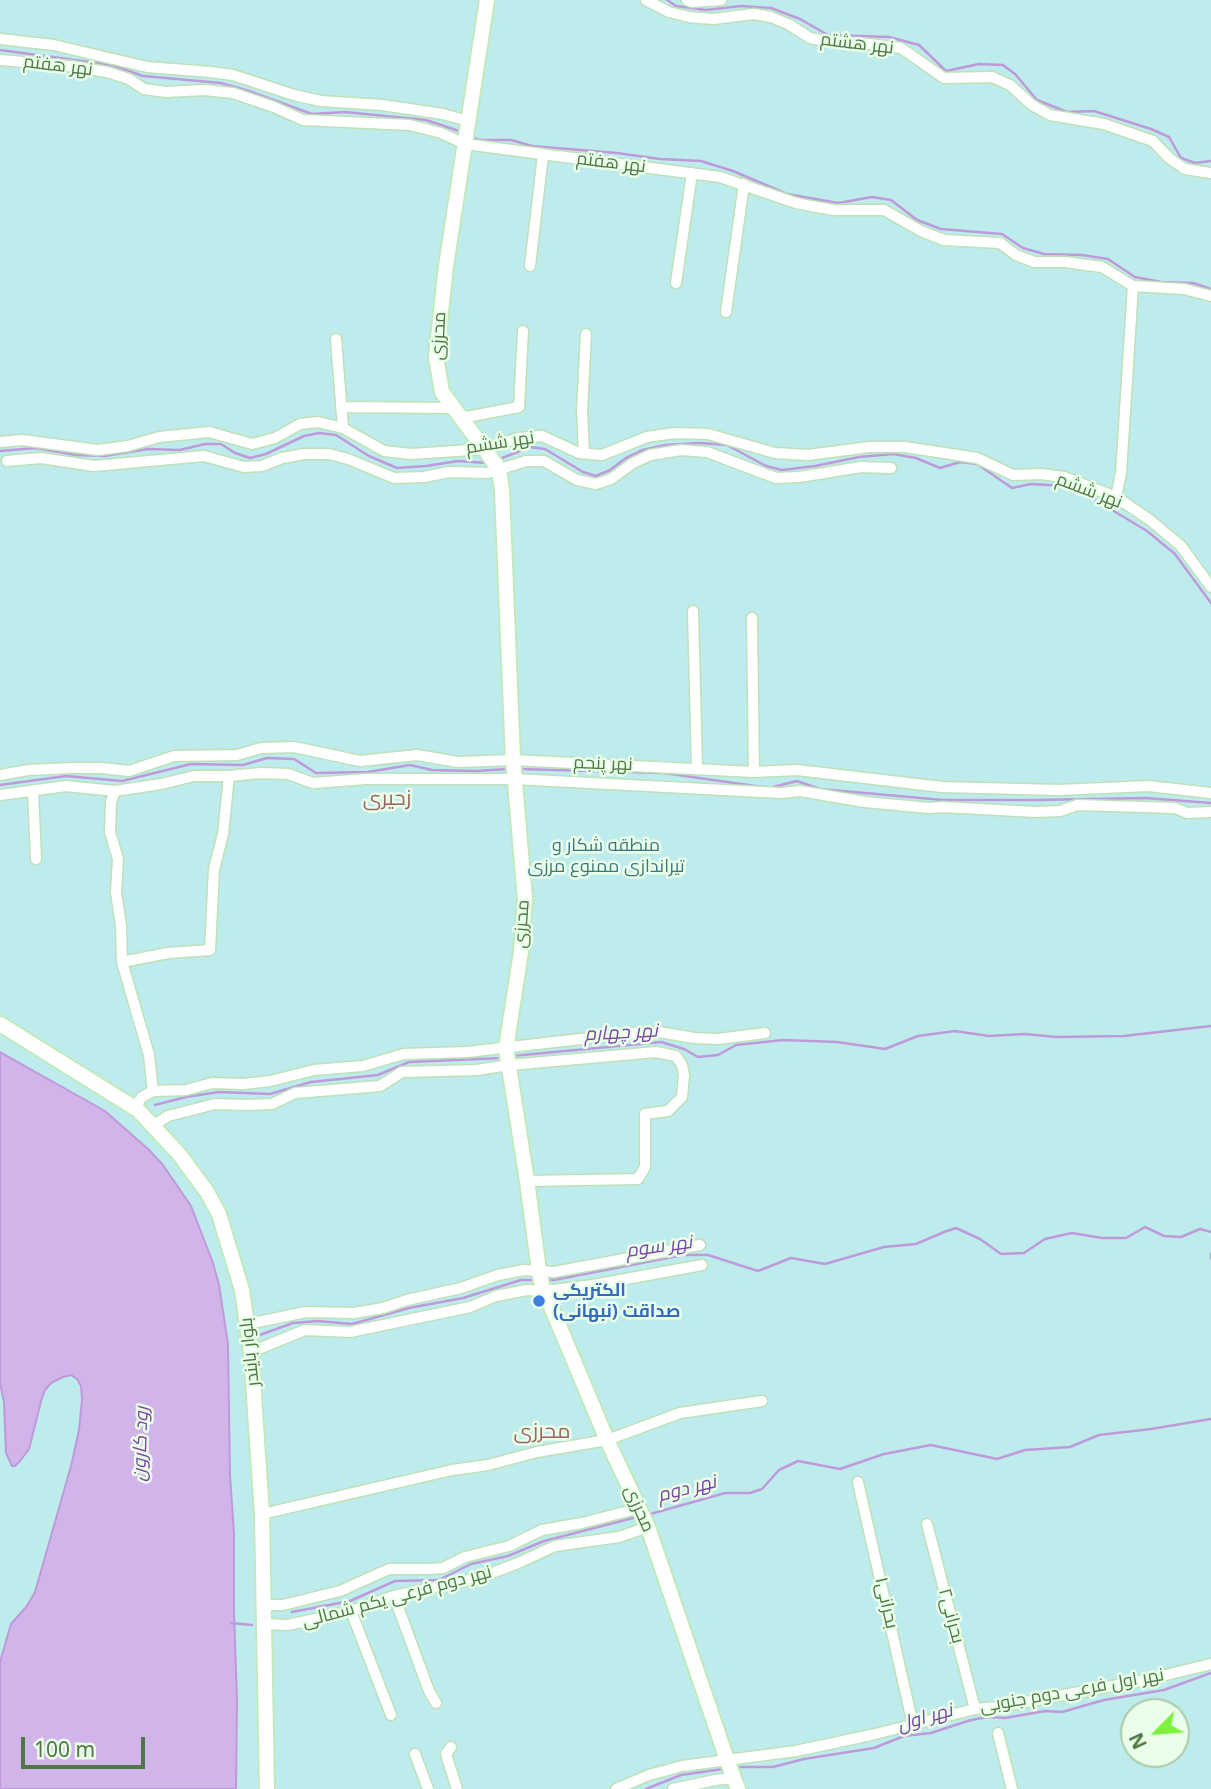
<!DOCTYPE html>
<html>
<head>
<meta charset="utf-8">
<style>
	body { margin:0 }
	#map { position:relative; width:1211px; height:1789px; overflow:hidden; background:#e1fee1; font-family:"Noto Sans",sans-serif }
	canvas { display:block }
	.north { position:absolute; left:1120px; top:1698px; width:70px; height:70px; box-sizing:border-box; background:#e9ffe9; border:2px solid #acc9a8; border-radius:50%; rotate:245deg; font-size:19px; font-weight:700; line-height:28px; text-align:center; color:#517746 }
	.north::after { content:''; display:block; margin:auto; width:24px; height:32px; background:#7ff13d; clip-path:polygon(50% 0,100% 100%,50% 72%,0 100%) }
	.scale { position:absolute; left:21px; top:1737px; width:124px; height:32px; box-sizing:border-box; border:4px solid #517746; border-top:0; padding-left:9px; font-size:21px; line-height:24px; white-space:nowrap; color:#517746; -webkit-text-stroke:5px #e9ffe9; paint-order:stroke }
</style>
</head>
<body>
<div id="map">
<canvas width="1211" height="1789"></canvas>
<div class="north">N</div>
<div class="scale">100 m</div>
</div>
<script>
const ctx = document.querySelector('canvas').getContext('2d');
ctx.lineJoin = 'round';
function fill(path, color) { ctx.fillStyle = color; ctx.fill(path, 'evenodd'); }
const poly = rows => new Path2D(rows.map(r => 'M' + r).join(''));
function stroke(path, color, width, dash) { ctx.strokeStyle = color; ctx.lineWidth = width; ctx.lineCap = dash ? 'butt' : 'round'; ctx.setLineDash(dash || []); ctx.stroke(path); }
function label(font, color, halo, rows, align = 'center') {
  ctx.font = font + ' "Noto Sans",Cairo,sans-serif'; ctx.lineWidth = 5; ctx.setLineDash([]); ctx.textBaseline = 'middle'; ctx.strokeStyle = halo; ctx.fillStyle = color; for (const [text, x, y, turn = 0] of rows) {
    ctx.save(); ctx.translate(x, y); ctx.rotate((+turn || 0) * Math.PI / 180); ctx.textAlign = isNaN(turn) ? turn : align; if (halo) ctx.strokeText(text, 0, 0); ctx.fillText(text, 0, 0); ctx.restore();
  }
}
const green = poly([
	[0,0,1211,0,1211,1789,0,1789],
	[1134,1712,1176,1712,1176,1754,1134,1754]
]);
const water = poly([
	[0,1052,105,1111,148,1149,163,1165,191,1206,213,1263,219,1285,228,1344,230,1475,234,1534,234,1612,237,1700,236,1789,0,1789,0,1662,11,1624,27,1606,35,1592,71,1466,79,1430,82,1399,81,1386,77,1379,71,1375,63,1377,51,1383,45,1390,41,1401,29,1449,20,1461,15,1466,12,1466,6,1453,4,1402,0,1383,0,1052]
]);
const stream = poly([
	[667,0,676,6,706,10,741,6,771,8,800,19,828,35,889,37,919,45,946,71,979,64,1003,65,1015,74,1037,100,1067,112,1094,111,1151,129,1169,137,1181,158,1195,163,1211,161],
	[0,50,112,65,143,76,221,83,249,91,312,114,345,112,426,120,462,132],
	[471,136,479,140,511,140,532,146,617,153,660,159,701,161,733,171,787,194,838,203,872,197,891,200,917,220,941,229,1002,234,1023,248,1044,254,1082,255,1108,259,1135,277,1161,282,1193,283,1211,289],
	[0,451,36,448,76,455,105,456,148,449,180,450,205,444,221,444,235,453,250,458,266,454,304,436,319,433,336,435,369,456,397,468,426,466,458,461,487,463],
	[497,460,530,447,545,449,583,472,596,476,610,470,626,458,643,450,665,445,700,443,727,445,766,466,782,470,815,466,859,457,893,454,916,458,940,468,960,462,977,464,1012,488,1031,484,1065,486,1097,501,1147,531,1175,554,1211,603],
	[519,769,664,773,769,788,797,781,820,789,943,800,1035,800,1146,798,1211,803],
	[0,785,66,776,122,781,191,764,243,765,267,758,294,759,316,773,368,772,410,765,432,770,475,771,509,769],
	[512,1056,661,1042,684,1049,698,1057,718,1055,736,1045,783,1040,837,1042,885,1049,918,1036,955,1031,989,1036,1025,1034,1056,1037,1124,1036,1211,1026],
	[155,1105,186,1097,219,1092,270,1094,311,1082,378,1075,409,1062,502,1058],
	[1211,1254,1211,1258],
	[546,1280,554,1280,683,1255,708,1255,758,1271,791,1258,825,1264,884,1247,916,1244,944,1232,956,1228,980,1239,1001,1254,1024,1253,1045,1239,1072,1233,1102,1238,1126,1238,1145,1227,1164,1236,1181,1237,1200,1229,1211,1232],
	[257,1336,293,1323,318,1321,352,1324,409,1308,463,1298,521,1280,536,1280],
	[647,1515,725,1493,750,1493,762,1489,779,1470,798,1461,840,1469,884,1454,931,1445,997,1459,1025,1450,1070,1447,1099,1435,1151,1429,1211,1419],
	[292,1612,350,1601,395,1581,439,1580,471,1564,508,1556,544,1541,637,1517],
	[231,1623,252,1625],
	[737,1767,773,1767,804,1759,874,1748,904,1736,931,1733,971,1720,988,1717,1005,1718,1045,1711,1062,1712,1104,1700,1164,1690,1211,1673],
	[646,1789,681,1775,723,1769]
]);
const street = poly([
	[646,0,669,12,689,17,713,19,754,14,771,17,790,25,810,38,825,41,870,44,901,48,944,78,992,77,1010,85,1032,105,1050,115,1104,124,1153,141,1169,158,1185,169,1211,173],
	[687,0,692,2,721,0],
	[0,39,54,45,147,67,211,72,233,75,294,95,321,101,382,105,443,114,468,121],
	[0,60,70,66,107,72,129,79,144,89,166,92,204,90,233,93,274,107,303,120,410,125,441,133,465,144,720,177,796,203,816,207,834,210,884,210,921,231,944,240,1000,243,1016,255,1034,262,1065,262,1102,267,1133,286,1184,289,1211,296],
	[530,266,543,155],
	[676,283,692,173],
	[726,312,744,184],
	[336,339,343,428],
	[341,407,453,408],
	[461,418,519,407,523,331],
	[0,442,22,440,98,450,128,446,159,437,209,432,252,444,275,438,300,424,318,422,343,428,384,451,411,454,486,449,518,438,542,436,579,453,602,455,647,437,675,433,708,434,775,453,808,455,869,447,905,447,977,458,1013,475,1041,474,1064,477,1116,497,1150,520,1181,546,1211,587],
	[584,453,582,410,586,334],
	[7,461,41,458,94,466,204,456,244,467,262,466,282,458,304,454,329,454,348,459,394,478,424,477,449,472,488,473,526,461,544,461,577,480,596,484,611,479,633,463,650,455,681,450,707,452,776,478,799,477,861,467,891,468],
	[1116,497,1121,473,1133,286],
	[693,611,697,768],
	[752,618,754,772],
	[0,775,28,770,71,768,102,768,129,771,174,756,237,755,261,748,294,747,360,761,417,755,458,762,513,760,754,772,797,770,942,787,1059,790,1148,786,1211,793],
	[33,791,36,859],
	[115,791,111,802,110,832,118,859,116,892,121,926,122,962],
	[0,795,66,786,115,791,161,784,194,776,229,776,261,773,288,774,313,783,366,779,514,779,781,793,800,791,865,802,929,808,943,807,1036,812,1060,811,1077,805,1175,808,1187,813,1211,812],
	[153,1091,149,1055,122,962,168,953,210,950,214,869,223,834,229,776],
	[134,1108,142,1097,153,1091,186,1090,212,1083,243,1084,270,1081,314,1070,363,1066,404,1054,467,1052,633,1033,659,1032,694,1038,718,1039,765,1033],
	[154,1125,168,1116,215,1104,246,1105,272,1104,295,1093,380,1086,402,1072,477,1070,509,1065,656,1052,676,1056,682,1065,684,1075,682,1097,668,1111,645,1114,645,1167,638,1179,527,1181],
	[248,1324,306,1312,354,1313,383,1308,407,1300,461,1288,498,1275,524,1270,554,1272,700,1245],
	[251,1352,305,1330,350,1332,470,1307,496,1296,527,1290,545,1291,593,1285,702,1265],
	[858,1482,913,1725],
	[262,1514,452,1470,488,1465,537,1452,607,1440,680,1413,762,1401],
	[927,1524,975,1709],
	[394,1596,429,1691,436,1703],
	[264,1605,283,1605,340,1591,389,1569,429,1569,443,1568,465,1557,509,1546,542,1530,582,1523,640,1508],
	[351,1611,391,1715],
	[264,1624,288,1625,351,1611,394,1596,479,1578,518,1563,555,1546,619,1537,648,1527],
	[998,1733,1012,1789],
	[451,1747,446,1754,457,1789],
	[415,1754,428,1789],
	[616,1789,649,1775,682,1766,796,1751,871,1735,975,1709,999,1707,1145,1680,1211,1664],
	[673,1789,715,1780,734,1778]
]);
const secondary = poly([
	[487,0,446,266,436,357,442,392,499,469,502,490,513,760,525,899,521,952,506,1048,527,1181,539,1271,542,1285,607,1440,648,1527,727,1760,738,1789],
	[0,1024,138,1110,179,1154,207,1192,219,1214,242,1290,251,1352,262,1514,267,1789]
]);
const markers = [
	[539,1301,7,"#3f7fe0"]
];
const streetNames = [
	["نهر هشتم",857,44,7],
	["نهر هفتم",58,66,7],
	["نهر هفتم",611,163,7],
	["محرزی",439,336,-87],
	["نهر ششم",500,443,-9],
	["نهر ششم",1089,491,21],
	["نهر پنجم",603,764,2],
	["محرزی",522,924,-86],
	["بلوار بایندر",250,1352,-96],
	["محرزی",639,1509,66],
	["نهر دوم فرعی یکم شمالی",397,1597,-15],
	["بحرانی۱",886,1603,77],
	["بحرانی۲",951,1616,75],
	["نهر اول فرعی دوم جنوبی",1072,1691,-10]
];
const parkNames = [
	["منطقه شکار و",606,846],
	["تیراندازی ممنوع مرزی",606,867]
];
const shopNames = [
	["الکتریکی",553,1291],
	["صداقت (نبهانی)",553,1312]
];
const waterNames = [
	["نهر چهارم",621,1033,-3],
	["نهر سوم",659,1247,-8],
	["رود کارون",141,1444,-88],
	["نهر دوم",687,1489,-14],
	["نهر اول",925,1718,-16]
];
const quarterNames = [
	["زحیری",387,799],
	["محرزی",542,1432]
];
fill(green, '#beecec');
fill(water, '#d1b4e9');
stroke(water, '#be9adb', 2);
stroke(stream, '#be9adb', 2.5);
stroke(street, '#bee1b9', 13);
stroke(secondary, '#c1eabc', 18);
stroke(street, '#fff', 10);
stroke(secondary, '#fff', 14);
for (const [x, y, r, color] of markers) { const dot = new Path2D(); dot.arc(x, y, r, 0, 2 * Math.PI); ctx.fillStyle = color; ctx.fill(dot); stroke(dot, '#e9ffe9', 2.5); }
label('18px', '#517746', '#e9ffe9', streetNames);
label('18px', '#3d777e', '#e9ffe9', parkNames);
label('bold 18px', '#366cbe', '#e9ffe9', shopNames, 'left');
label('italic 19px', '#7b46a2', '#e9ffe9', waterNames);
label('21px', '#9b6561', '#e9ffe9', quarterNames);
</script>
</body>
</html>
